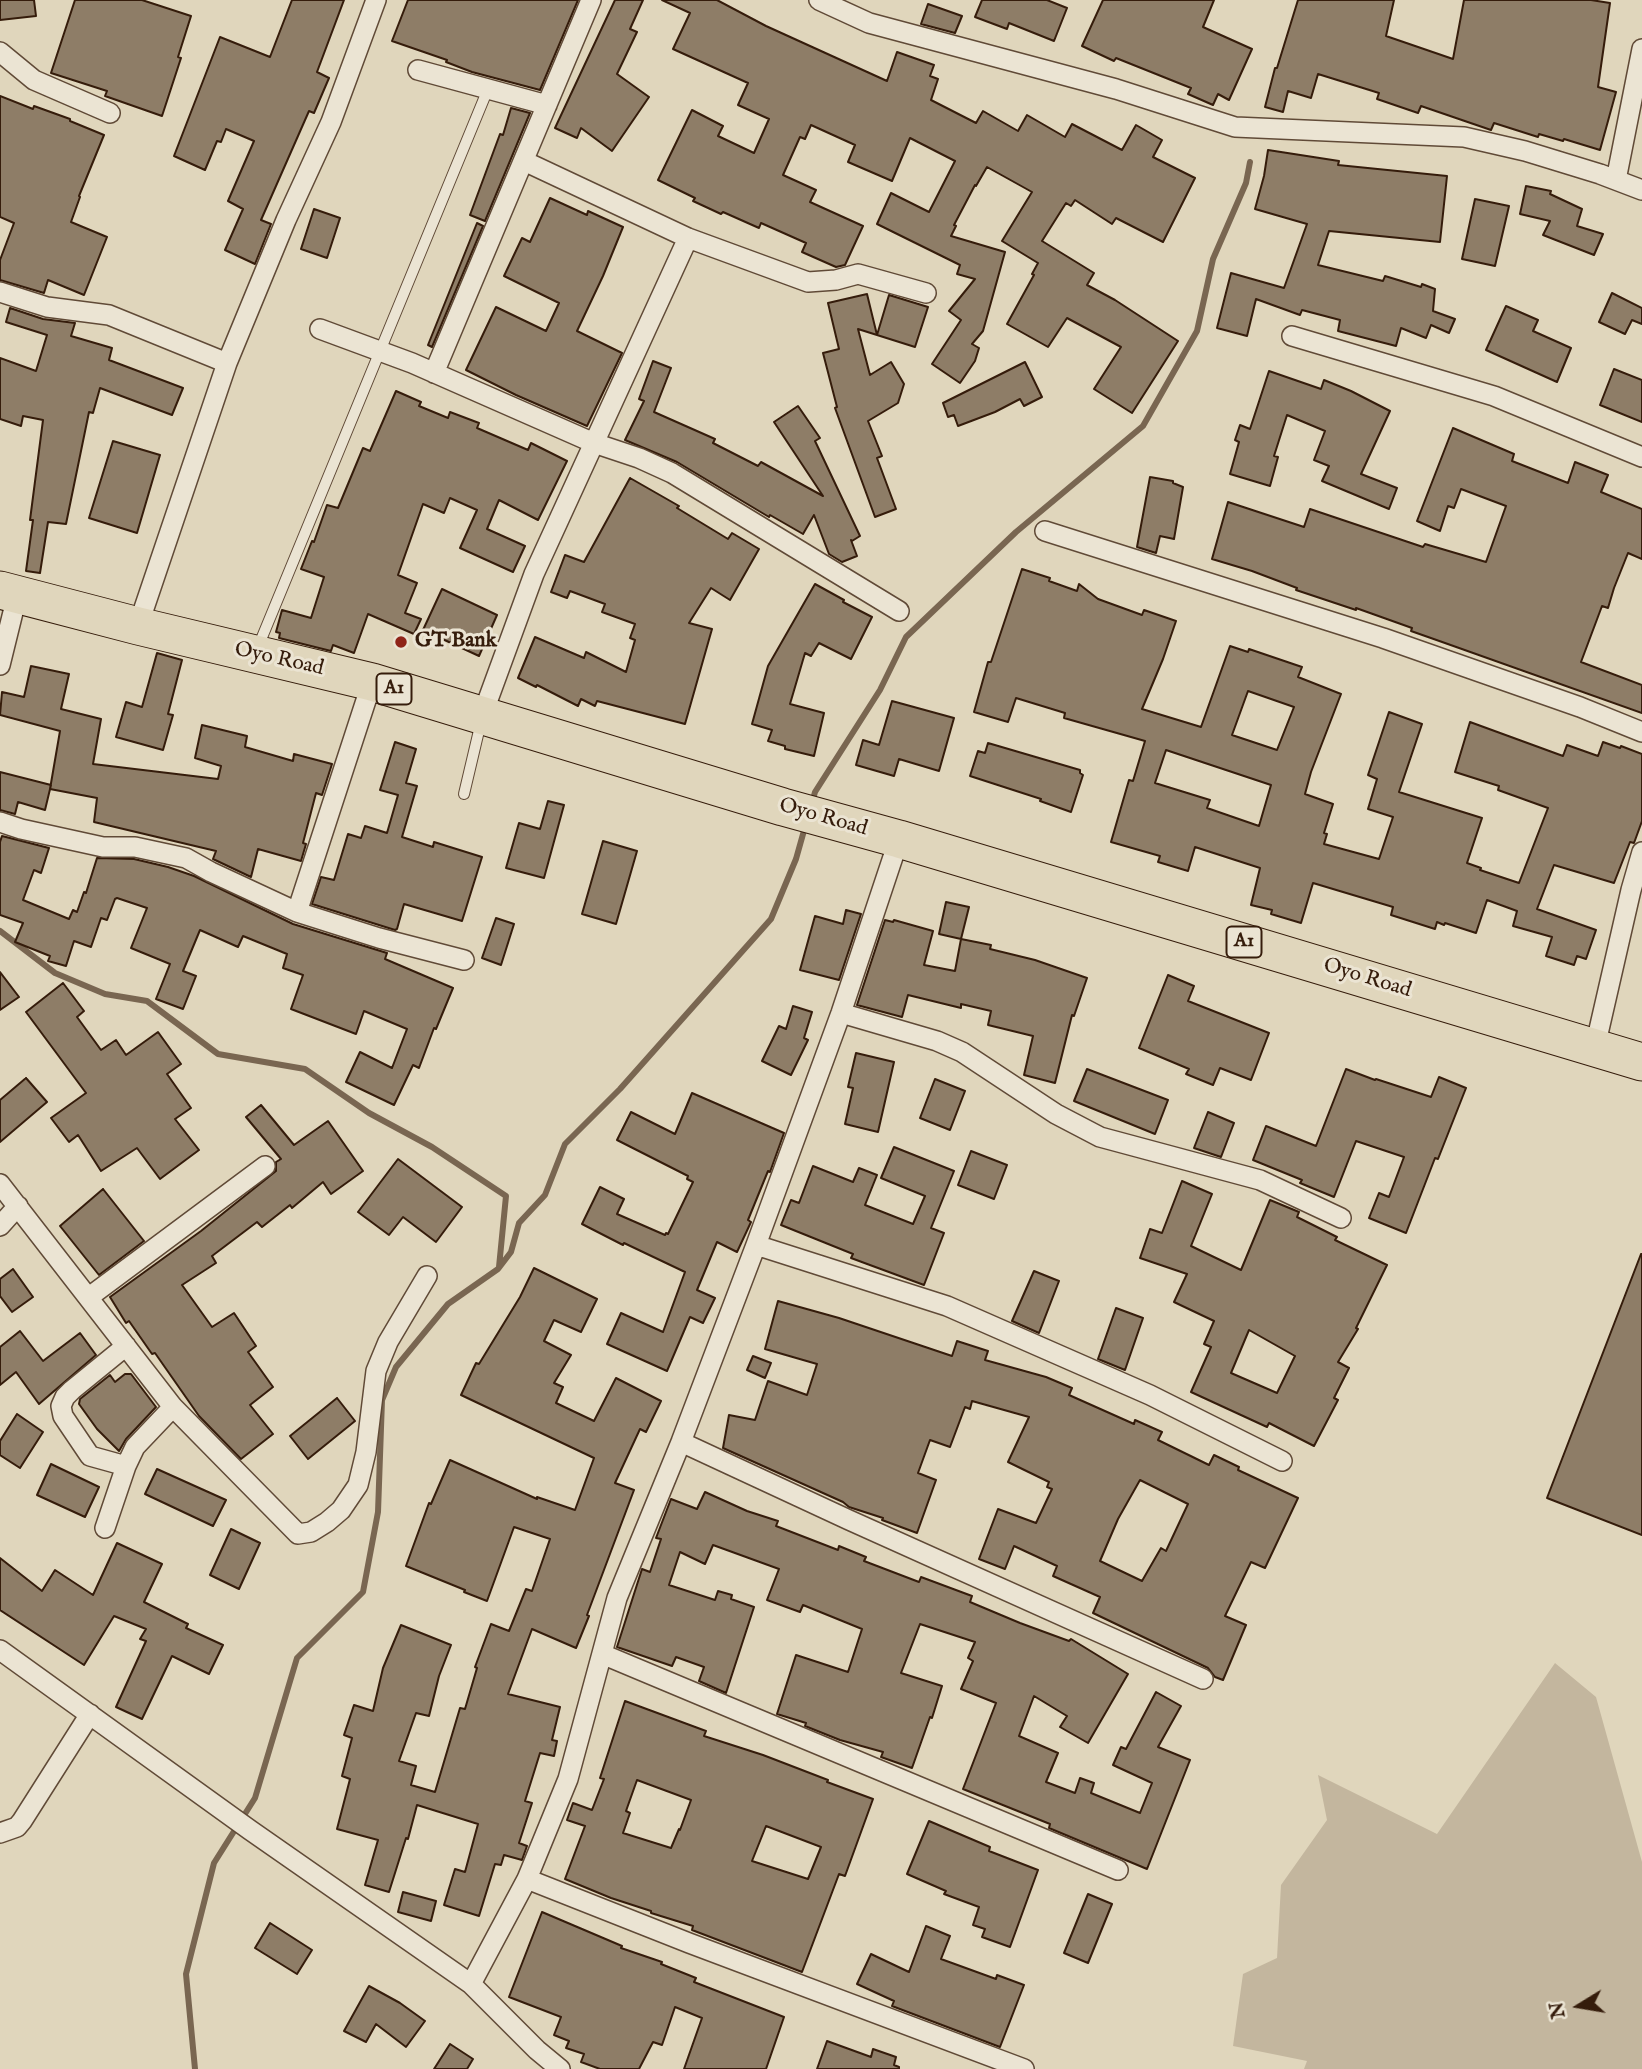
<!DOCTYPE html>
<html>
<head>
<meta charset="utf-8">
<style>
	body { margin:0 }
	#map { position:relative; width:1642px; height:2069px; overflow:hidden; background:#e0d6bc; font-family:"IM FELL English",serif }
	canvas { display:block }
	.north { position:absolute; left:1544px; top:1971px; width:70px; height:70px; -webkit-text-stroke:5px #ebe4d3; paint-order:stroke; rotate:259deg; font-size:19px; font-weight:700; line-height:28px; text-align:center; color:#351c0b }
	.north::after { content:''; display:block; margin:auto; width:24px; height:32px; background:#351c0b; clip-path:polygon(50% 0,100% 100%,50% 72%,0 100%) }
</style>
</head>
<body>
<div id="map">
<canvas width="1642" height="2069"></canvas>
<div class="north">N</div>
</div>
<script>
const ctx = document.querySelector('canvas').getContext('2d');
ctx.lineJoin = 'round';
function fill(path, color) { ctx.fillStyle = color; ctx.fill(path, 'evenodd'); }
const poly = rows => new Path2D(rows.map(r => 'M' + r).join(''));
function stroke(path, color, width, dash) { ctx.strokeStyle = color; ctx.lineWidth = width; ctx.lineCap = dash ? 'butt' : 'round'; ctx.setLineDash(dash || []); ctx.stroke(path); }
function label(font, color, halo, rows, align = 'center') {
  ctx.font = font + ' "IM FELL English",serif'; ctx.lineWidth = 6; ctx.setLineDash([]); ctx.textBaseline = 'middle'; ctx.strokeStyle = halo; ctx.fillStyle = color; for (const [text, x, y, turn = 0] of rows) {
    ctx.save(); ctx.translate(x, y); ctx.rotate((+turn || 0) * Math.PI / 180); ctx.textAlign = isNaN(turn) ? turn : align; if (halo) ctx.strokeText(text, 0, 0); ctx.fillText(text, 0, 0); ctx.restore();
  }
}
const green = poly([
	[1555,1663,1596,1697,1642,1862,1642,2069,1304,2069,1307,2061,1233,2046,1243,1974,1277,1958,1281,1885,1327,1820,1318,1775,1437,1834]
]);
const stream = poly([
	[812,803,815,792,880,690,906,637,1016,532,1143,426,1197,331,1213,259,1246,183,1250,162],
	[0,931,55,973,105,994,147,1001,218,1054,305,1069,369,1113,432,1147,506,1196,499,1267],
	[195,2069,186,1974,214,1863,255,1798,297,1658,363,1592,378,1512,382,1400,396,1367,448,1304,498,1269,511,1252,519,1223,545,1195,565,1144,620,1089,771,919,796,859,805,827]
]);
const building = poly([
	[0,0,34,0,36,16,0,20,0,0],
	[75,0,142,0,191,16,178,57,181,58,162,116,105,96,107,91,51,73,75,0],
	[292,0,344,0,317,72,329,78,314,113,309,111,261,220,271,224,255,264,225,250,243,209,228,201,254,141,226,129,221,142,217,141,205,170,174,156,220,37,270,57,292,0],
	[408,0,578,0,540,90,472,72,446,62,447,60,392,41,408,0],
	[615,0,643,0,630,29,637,32,617,74,649,97,612,151,581,128,577,138,555,128,615,0],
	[662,0,717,0,766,26,887,81,897,52,934,65,930,76,938,79,931,100,976,123,983,111,1018,131,1027,115,1065,137,1072,124,1122,150,1136,125,1162,140,1153,157,1195,178,1163,242,1116,218,1112,224,1075,200,1071,206,1066,203,1042,241,1094,273,1087,285,1115,300,1178,341,1132,413,1094,389,1121,347,1067,318,1048,347,1007,324,1034,275,1032,274,1038,263,1002,241,1032,192,987,167,976,186,975,185,954,225,956,226,951,236,1005,252,983,331,972,344,979,348,975,361,960,383,932,364,961,320,949,311,975,279,957,274,960,265,877,224,891,193,929,212,955,161,910,138,892,181,848,162,855,145,811,125,805,139,800,137,783,175,816,190,810,202,863,226,845,265,836,267,802,252,806,243,761,223,759,228,723,212,721,214,693,201,695,198,658,180,692,110,723,126,718,136,754,153,769,119,738,105,748,83,673,49,690,13,662,0],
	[982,0,1047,0,1067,8,1054,41,1009,23,1007,29,975,17,982,0],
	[1103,0,1214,0,1203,27,1252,49,1229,100,1218,94,1213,105,1188,94,1191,88,1116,58,1114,61,1082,46,1103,0],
	[1298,0,1394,0,1386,36,1453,59,1464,0,1591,0,1610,3,1598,87,1616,92,1600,150,1564,139,1563,141,1539,134,1538,137,1494,123,1491,130,1421,106,1418,113,1377,99,1379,93,1318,74,1311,98,1288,91,1283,112,1265,107,1275,68,1277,68,1298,0],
	[928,4,962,16,955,33,921,24,928,4],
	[0,96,33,109,34,106,70,119,70,121,104,135,79,196,80,197,71,222,107,237,84,295,48,280,44,293,0,280,0,260,14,223,0,217,0,96],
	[511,108,530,113,485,221,470,215,500,134,503,135,511,108],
	[1268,150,1339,161,1338,165,1447,176,1440,242,1329,231,1318,265,1383,281,1385,276,1421,287,1422,284,1435,289,1433,311,1455,319,1449,333,1431,325,1426,338,1401,328,1396,346,1338,331,1340,320,1302,310,1300,315,1256,299,1247,336,1217,328,1231,273,1284,288,1307,224,1255,209,1264,176,1268,150],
	[1526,186,1551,191,1550,194,1582,209,1577,226,1603,234,1594,255,1543,235,1550,221,1520,214,1526,186],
	[550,198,587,215,588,211,623,227,603,276,577,331,622,353,587,426,516,395,466,370,496,307,546,331,559,303,504,276,522,238,530,242,550,198],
	[1475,199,1509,206,1495,266,1462,259,1475,199],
	[314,209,340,218,327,258,301,249,314,209],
	[477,223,483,226,432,347,428,345,477,223],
	[1612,293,1642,308,1642,324,1632,320,1625,334,1599,322,1612,293],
	[867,294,877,335,889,295,928,307,915,347,858,329,870,375,891,362,904,384,898,403,868,421,882,456,877,458,896,509,875,517,835,408,837,407,823,353,839,349,828,303,867,294],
	[1506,306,1538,320,1533,331,1571,348,1557,382,1486,350,1506,306],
	[10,308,43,319,75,323,71,336,112,348,109,360,183,388,172,415,100,388,93,413,89,412,66,524,48,522,40,573,26,571,33,520,30,520,43,420,23,416,21,426,0,419,0,358,36,371,47,335,6,322,10,308],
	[653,361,671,368,654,412,715,439,713,443,758,466,761,462,823,496,774,422,798,406,820,438,815,441,860,536,852,541,851,540,857,556,842,562,829,554,814,515,803,534,770,515,769,517,677,462,625,440,644,401,639,399,653,361],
	[1025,362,1042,397,1024,406,1020,399,995,412,958,426,954,415,948,417,943,403,1025,362],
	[1614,369,1642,380,1642,422,1600,405,1614,369],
	[1269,371,1321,389,1324,380,1351,391,1390,411,1361,474,1397,488,1389,509,1322,481,1329,466,1314,460,1325,431,1287,415,1274,456,1278,457,1270,486,1230,474,1239,442,1235,440,1240,425,1250,429,1269,371],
	[396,391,421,402,419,406,448,418,450,412,479,423,477,428,528,450,531,443,567,461,538,520,499,500,487,529,525,546,513,572,460,548,477,510,450,498,444,513,423,504,398,575,417,583,405,613,421,619,414,634,368,614,354,653,333,645,331,651,279,638,280,633,276,632,282,610,311,618,324,577,301,569,312,541,314,542,327,505,338,508,363,448,370,451,396,391],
	[1453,428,1514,454,1512,461,1568,483,1575,462,1608,475,1601,492,1642,509,1642,559,1628,553,1614,588,1608,608,1602,606,1581,662,1642,685,1642,713,1445,643,1411,631,1412,628,1356,608,1356,610,1296,590,1297,588,1252,571,1212,559,1228,502,1304,527,1310,509,1423,547,1425,544,1486,562,1506,506,1461,489,1454,508,1448,506,1440,531,1417,521,1453,428],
	[113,441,160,455,137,533,89,518,113,441],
	[1150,477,1173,481,1173,483,1183,487,1174,539,1160,536,1156,553,1137,547,1150,477],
	[630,478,679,506,677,508,728,539,732,533,759,549,730,600,711,588,689,623,712,629,685,724,597,701,595,706,581,699,578,706,537,685,536,687,518,678,535,637,584,658,586,652,626,672,635,640,630,638,635,624,602,612,605,604,570,591,567,598,551,592,565,555,584,562,630,478],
	[1022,569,1050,578,1049,581,1077,591,1079,584,1098,599,1142,615,1144,610,1176,621,1163,659,1142,709,1201,727,1230,646,1248,652,1249,649,1302,667,1298,677,1341,694,1311,772,1305,794,1333,804,1324,833,1327,834,1324,844,1379,859,1393,817,1368,809,1377,779,1368,775,1389,712,1422,724,1399,792,1482,818,1467,863,1481,868,1480,870,1519,883,1548,808,1498,790,1499,786,1455,772,1470,722,1563,756,1567,745,1598,756,1603,742,1620,748,1621,746,1642,754,1642,821,1634,843,1630,842,1614,883,1554,865,1537,909,1596,930,1586,959,1577,956,1574,965,1546,956,1552,937,1513,926,1517,911,1487,900,1476,933,1445,923,1444,925,1437,922,1435,929,1391,915,1393,907,1313,883,1301,923,1271,914,1272,910,1251,905,1260,868,1195,847,1188,871,1158,862,1160,856,1111,842,1129,780,1133,781,1145,741,1064,718,1065,713,1016,698,1008,722,974,712,988,662,991,662,1022,569],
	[1248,691,1294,707,1277,750,1232,735,1248,691],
	[1166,750,1271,785,1259,826,1207,808,1210,800,1155,783,1166,750],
	[815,584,844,600,843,602,872,617,851,659,819,643,811,656,805,653,790,704,824,713,814,756,785,749,785,746,768,741,772,730,752,724,768,666,815,584],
	[442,589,497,615,479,656,423,630,442,589],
	[157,653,182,660,168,714,173,715,163,750,116,737,126,702,142,707,157,653],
	[31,666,69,674,61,709,101,719,93,764,218,779,221,766,195,758,202,725,247,736,245,747,293,761,294,754,332,764,322,795,316,793,303,843,306,844,301,861,258,849,251,877,213,859,216,851,94,822,97,798,50,789,60,731,0,715,2,692,24,697,31,666],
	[892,701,954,718,939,771,899,759,894,776,856,765,863,740,879,745,892,701],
	[395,742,416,749,406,783,417,786,402,837,433,847,434,842,482,857,462,921,404,904,397,929,395,930,312,904,321,877,334,880,348,834,361,838,365,826,387,833,398,795,380,790,395,742],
	[988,743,1080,770,1080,773,1083,775,1071,812,1040,801,1041,799,970,776,978,751,985,753,988,743],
	[0,772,51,785,45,810,18,802,15,814,0,810,0,772],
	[548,801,564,805,544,878,506,868,519,823,540,829,548,801],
	[2,836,49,848,41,873,34,870,23,900,69,919,73,910,77,912,84,892,86,893,97,858,134,859,168,867,194,876,293,924,387,953,385,959,453,988,436,1029,434,1028,419,1068,413,1065,394,1105,346,1082,360,1052,392,1068,407,1029,364,1011,356,1034,291,1009,303,975,283,968,287,954,243,936,238,947,200,930,183,971,196,976,183,1009,156,999,170,964,131,948,147,908,117,898,115,899,107,920,101,918,91,947,74,941,66,966,48,961,50,956,15,942,23,923,0,915,0,842,2,836],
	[603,841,637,851,616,924,582,914,603,841],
	[946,902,969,907,961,939,939,934,946,902],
	[846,910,861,914,839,980,800,970,815,916,843,924,846,910],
	[496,918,514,924,501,965,482,958,496,918],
	[885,920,893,922,894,920,933,931,924,965,955,971,961,939,991,945,990,949,1035,960,1087,978,1074,1016,1072,1015,1055,1083,1024,1075,1033,1036,988,1025,991,1011,961,1004,961,1008,908,995,902,1017,857,1005,885,920],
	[0,972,19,997,0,1010,0,972],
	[1168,975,1194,986,1188,1001,1269,1033,1251,1080,1220,1068,1213,1085,1186,1074,1189,1069,1139,1048,1168,975],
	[63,983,84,1011,77,1017,101,1050,116,1040,126,1055,158,1032,181,1064,167,1074,191,1108,175,1119,199,1150,160,1179,137,1148,101,1171,78,1135,69,1142,51,1118,86,1093,26,1012,63,983],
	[793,1006,812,1012,804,1038,808,1040,791,1075,762,1061,779,1026,786,1029,793,1006],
	[856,1053,894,1062,878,1132,845,1124,853,1088,848,1087,856,1053],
	[1087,1069,1168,1100,1155,1134,1074,1101,1087,1069],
	[1346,1069,1375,1080,1376,1079,1431,1097,1439,1077,1466,1088,1438,1159,1435,1158,1406,1233,1369,1218,1379,1193,1389,1197,1404,1157,1356,1141,1334,1197,1300,1183,1302,1180,1253,1160,1266,1126,1316,1146,1346,1069],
	[26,1078,47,1102,0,1142,0,1100,26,1078],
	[935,1079,965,1091,950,1130,920,1118,935,1079],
	[692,1093,784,1133,770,1172,768,1171,748,1220,751,1222,737,1252,717,1242,697,1290,715,1298,703,1323,690,1317,667,1371,607,1344,621,1313,663,1332,685,1272,624,1243,623,1245,582,1224,600,1187,624,1199,617,1214,665,1235,666,1233,668,1234,693,1182,687,1179,688,1176,617,1140,631,1112,675,1134,692,1093],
	[261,1105,294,1145,328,1121,363,1171,331,1194,323,1182,292,1208,290,1205,262,1227,257,1222,212,1256,216,1263,182,1285,212,1327,234,1313,256,1346,248,1352,273,1387,250,1405,273,1434,241,1459,199,1416,155,1353,152,1354,129,1321,126,1323,110,1297,201,1231,276,1171,276,1162,281,1159,246,1117,261,1105],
	[1208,1112,1234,1123,1221,1157,1194,1148,1208,1112],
	[894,1147,954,1171,931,1228,944,1233,924,1285,851,1258,853,1254,781,1225,791,1200,799,1203,813,1166,853,1182,859,1168,877,1175,865,1205,913,1224,925,1196,881,1178,894,1147],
	[971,1151,1007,1165,994,1199,958,1185,971,1151],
	[398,1159,462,1207,436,1242,403,1217,389,1235,358,1212,398,1159],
	[1182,1181,1212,1194,1191,1246,1241,1270,1270,1200,1299,1212,1297,1217,1337,1237,1335,1240,1387,1265,1356,1328,1358,1329,1338,1362,1349,1368,1334,1398,1338,1400,1314,1446,1269,1423,1267,1427,1191,1392,1211,1347,1204,1344,1214,1321,1174,1302,1187,1274,1140,1258,1150,1229,1162,1233,1182,1181],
	[1249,1330,1295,1356,1277,1393,1231,1373,1249,1330],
	[103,1189,144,1241,99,1275,60,1226,103,1189],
	[1641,1254,1642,1254,1642,1535,1547,1498,1641,1254],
	[534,1268,597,1299,581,1332,554,1320,544,1341,571,1355,554,1383,563,1387,556,1403,594,1421,616,1378,661,1401,646,1432,640,1429,615,1483,634,1490,587,1615,589,1616,576,1648,532,1629,508,1694,560,1707,552,1740,557,1741,554,1756,540,1753,525,1801,532,1803,519,1843,527,1846,522,1860,504,1855,501,1865,495,1864,479,1916,444,1905,455,1869,465,1872,478,1824,417,1805,408,1839,406,1838,389,1892,365,1885,378,1840,337,1829,350,1779,342,1776,352,1738,344,1735,354,1705,373,1711,383,1668,401,1625,451,1645,439,1676,429,1716,416,1713,399,1761,416,1766,411,1785,435,1792,460,1708,465,1709,477,1668,475,1667,491,1624,509,1631,526,1589,532,1591,550,1539,514,1527,487,1601,464,1592,465,1590,406,1566,429,1503,431,1504,450,1460,537,1499,537,1497,575,1510,594,1458,461,1395,476,1363,479,1364,520,1297,534,1268],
	[13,1269,33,1297,12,1312,0,1296,0,1279,13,1269],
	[1034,1271,1059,1281,1039,1333,1012,1321,1034,1271],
	[778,1301,839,1318,952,1356,957,1341,988,1351,985,1360,1046,1377,1072,1388,1069,1395,1134,1424,1135,1420,1162,1432,1158,1440,1209,1465,1214,1455,1239,1467,1238,1470,1298,1498,1265,1568,1251,1562,1225,1616,1246,1625,1223,1680,1215,1677,1208,1668,1093,1613,1100,1597,1053,1576,1057,1566,1014,1546,1005,1569,979,1559,998,1509,1036,1523,1052,1489,1047,1487,1049,1482,1008,1462,1029,1417,972,1401,970,1409,965,1407,950,1447,930,1440,918,1473,936,1480,917,1533,882,1520,883,1518,849,1507,843,1502,723,1448,729,1415,755,1420,768,1381,807,1395,817,1364,765,1349,778,1301],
	[1140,1480,1188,1504,1166,1551,1161,1548,1142,1581,1100,1561,1118,1519,1140,1480],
	[1116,1308,1143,1318,1125,1370,1098,1359,1116,1308],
	[20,1331,43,1361,80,1333,96,1355,39,1404,16,1372,0,1385,0,1347,20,1331],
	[753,1356,771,1363,765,1378,747,1370,753,1356],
	[125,1374,131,1374,156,1407,126,1439,119,1451,97,1429,79,1404,80,1399,110,1375,115,1382,125,1374],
	[337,1398,355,1421,308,1459,290,1436,337,1398],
	[17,1414,43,1432,20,1468,0,1455,0,1441,17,1414],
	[51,1464,99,1487,85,1517,37,1495,51,1464],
	[157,1469,226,1500,213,1526,145,1494,157,1469],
	[705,1492,747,1511,778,1521,776,1526,838,1550,839,1546,866,1557,864,1561,919,1582,921,1577,972,1596,970,1602,1020,1623,1069,1641,1071,1639,1128,1674,1088,1743,1060,1727,1067,1716,1034,1696,1019,1736,1058,1753,1046,1782,1075,1793,1080,1778,1094,1783,1091,1793,1140,1813,1152,1783,1113,1765,1121,1747,1126,1749,1156,1692,1181,1706,1158,1747,1190,1760,1147,1869,1049,1828,1050,1824,963,1789,996,1703,961,1689,973,1661,968,1658,975,1642,920,1624,901,1673,942,1686,932,1718,930,1717,912,1768,881,1757,883,1752,840,1740,805,1726,806,1723,777,1714,796,1655,848,1672,862,1629,803,1605,800,1612,767,1600,779,1569,713,1545,705,1564,680,1552,669,1585,715,1600,718,1591,732,1595,731,1599,754,1607,726,1693,699,1681,704,1667,676,1657,672,1666,617,1647,642,1569,650,1572,661,1539,656,1538,671,1499,697,1509,705,1492],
	[231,1529,260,1543,239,1589,210,1575,231,1529],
	[117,1543,162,1564,144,1602,188,1624,186,1628,223,1645,209,1674,172,1656,142,1719,116,1707,146,1641,140,1639,146,1629,114,1616,84,1665,0,1610,0,1558,42,1591,55,1570,93,1595,117,1543],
	[625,1701,706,1731,704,1736,763,1755,828,1780,827,1782,873,1799,845,1876,839,1874,802,1972,692,1930,693,1926,651,1913,651,1911,611,1898,565,1879,585,1826,567,1820,573,1803,592,1810,604,1779,600,1778,625,1701],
	[637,1780,691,1800,680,1830,679,1829,671,1848,623,1833,630,1813,626,1811,637,1780],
	[766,1826,821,1847,808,1879,752,1861,766,1826],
	[929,1821,990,1847,989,1851,1038,1870,1010,1947,982,1937,985,1929,973,1925,979,1907,944,1894,946,1891,907,1874,929,1821],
	[403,1892,436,1901,431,1921,398,1912,403,1892],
	[1088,1894,1112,1904,1088,1963,1064,1953,1088,1894],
	[542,1912,622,1946,621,1948,662,1962,661,1964,696,1978,694,1982,784,2017,766,2069,684,2069,702,2018,675,2007,662,2045,653,2042,639,2069,600,2069,581,2062,584,2054,566,2048,569,2041,554,2035,561,2017,509,1997,542,1912],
	[270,1923,312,1950,297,1974,255,1948,270,1923],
	[926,1926,950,1936,941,1959,996,1979,997,1975,1024,1985,1000,2047,892,2006,894,2001,857,1984,871,1954,909,1972,926,1926],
	[369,1986,400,2003,425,2021,406,2047,376,2024,366,2042,344,2031,369,1986],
	[827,2041,871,2057,873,2049,896,2057,894,2065,899,2067,899,2069,817,2069,827,2041],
	[450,2044,473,2059,467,2069,434,2069,450,2044]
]);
const lane = poly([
	[258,647,488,89],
	[464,794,481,722]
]);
const street = poly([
	[819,0,869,23,1116,89,1235,127,1464,137,1525,151,1600,174,1642,190],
	[0,52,34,80,110,113],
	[418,70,547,105],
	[524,161,688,238,808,282,836,280,858,274,926,293],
	[1616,180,1642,49],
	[0,292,47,307,109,315,227,363],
	[320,329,412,363,594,443,639,458,672,473,899,611],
	[1292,336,1494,396,1642,457],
	[434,373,591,0],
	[1045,531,1383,638,1580,707,1642,732],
	[138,626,227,363,286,220,331,122,376,0],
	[0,665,17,596],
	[482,716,534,574,688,238],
	[0,822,21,829,103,847,135,847,186,858,211,872,297,912,379,938,464,960],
	[297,912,372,682],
	[841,1013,937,1041,962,1052,1056,1114,1100,1137,1260,1180,1341,1218],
	[1595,1047,1631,890,1642,852],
	[0,1184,173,1407,298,1534,311,1532,327,1522,341,1510,358,1485,366,1452,376,1371,388,1342,427,1276],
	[0,1226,18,1206],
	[756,1245,947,1306,1150,1395,1282,1461],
	[89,1297,265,1166],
	[681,1442,849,1520,1203,1679],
	[126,1466,90,1456,63,1416,61,1406,65,1397,72,1390,126,1346],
	[105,1528,126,1466,135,1447,173,1407],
	[0,1650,250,1830,471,1984,537,2050,560,2069],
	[602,1654,1118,1870],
	[0,1833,17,1827,22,1821,90,1714],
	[527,1879,689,1943,1024,2069],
	[471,1984,527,1879,568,1779,617,1598,681,1442,756,1245,841,1013,899,839]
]);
const highway = poly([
	[0,590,138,626,372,682,783,807,899,839,1642,1062]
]);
const markers = [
	[401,642,7,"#8f2418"]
];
const shields = [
	[394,689,35],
	[1244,942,35]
];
const shieldNames = [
	["A1",394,689],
	["A1",1244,942]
];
const poiNames = [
	["GT Bank",415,642]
];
const streetNames = [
	["Oyo Road",279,660,13],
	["Oyo Road",823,818,16],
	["Oyo Road",1367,979,17]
];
fill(green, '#c3b69e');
stroke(stream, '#796651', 6);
fill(building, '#8e7d67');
stroke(building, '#351c0b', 2);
stroke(lane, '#604a37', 12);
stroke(street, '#604a37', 22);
stroke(highway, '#351c0b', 39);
stroke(lane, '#ebe4d3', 10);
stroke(street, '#ebe4d3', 19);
stroke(highway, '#e0d6bc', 37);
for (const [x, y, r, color] of markers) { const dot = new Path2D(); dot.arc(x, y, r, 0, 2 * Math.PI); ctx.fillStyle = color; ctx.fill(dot); stroke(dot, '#ebe4d3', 2.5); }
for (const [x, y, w] of shields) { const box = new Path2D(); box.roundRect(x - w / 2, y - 15.5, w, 31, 5); ctx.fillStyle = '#ebe4d3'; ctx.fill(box); stroke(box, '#351c0b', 2); }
label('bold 19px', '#351c0b', null, shieldNames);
label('bold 21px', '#351c0b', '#ebe4d3', poiNames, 'left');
label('21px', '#351c0b', '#ebe4d3', streetNames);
</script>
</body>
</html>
